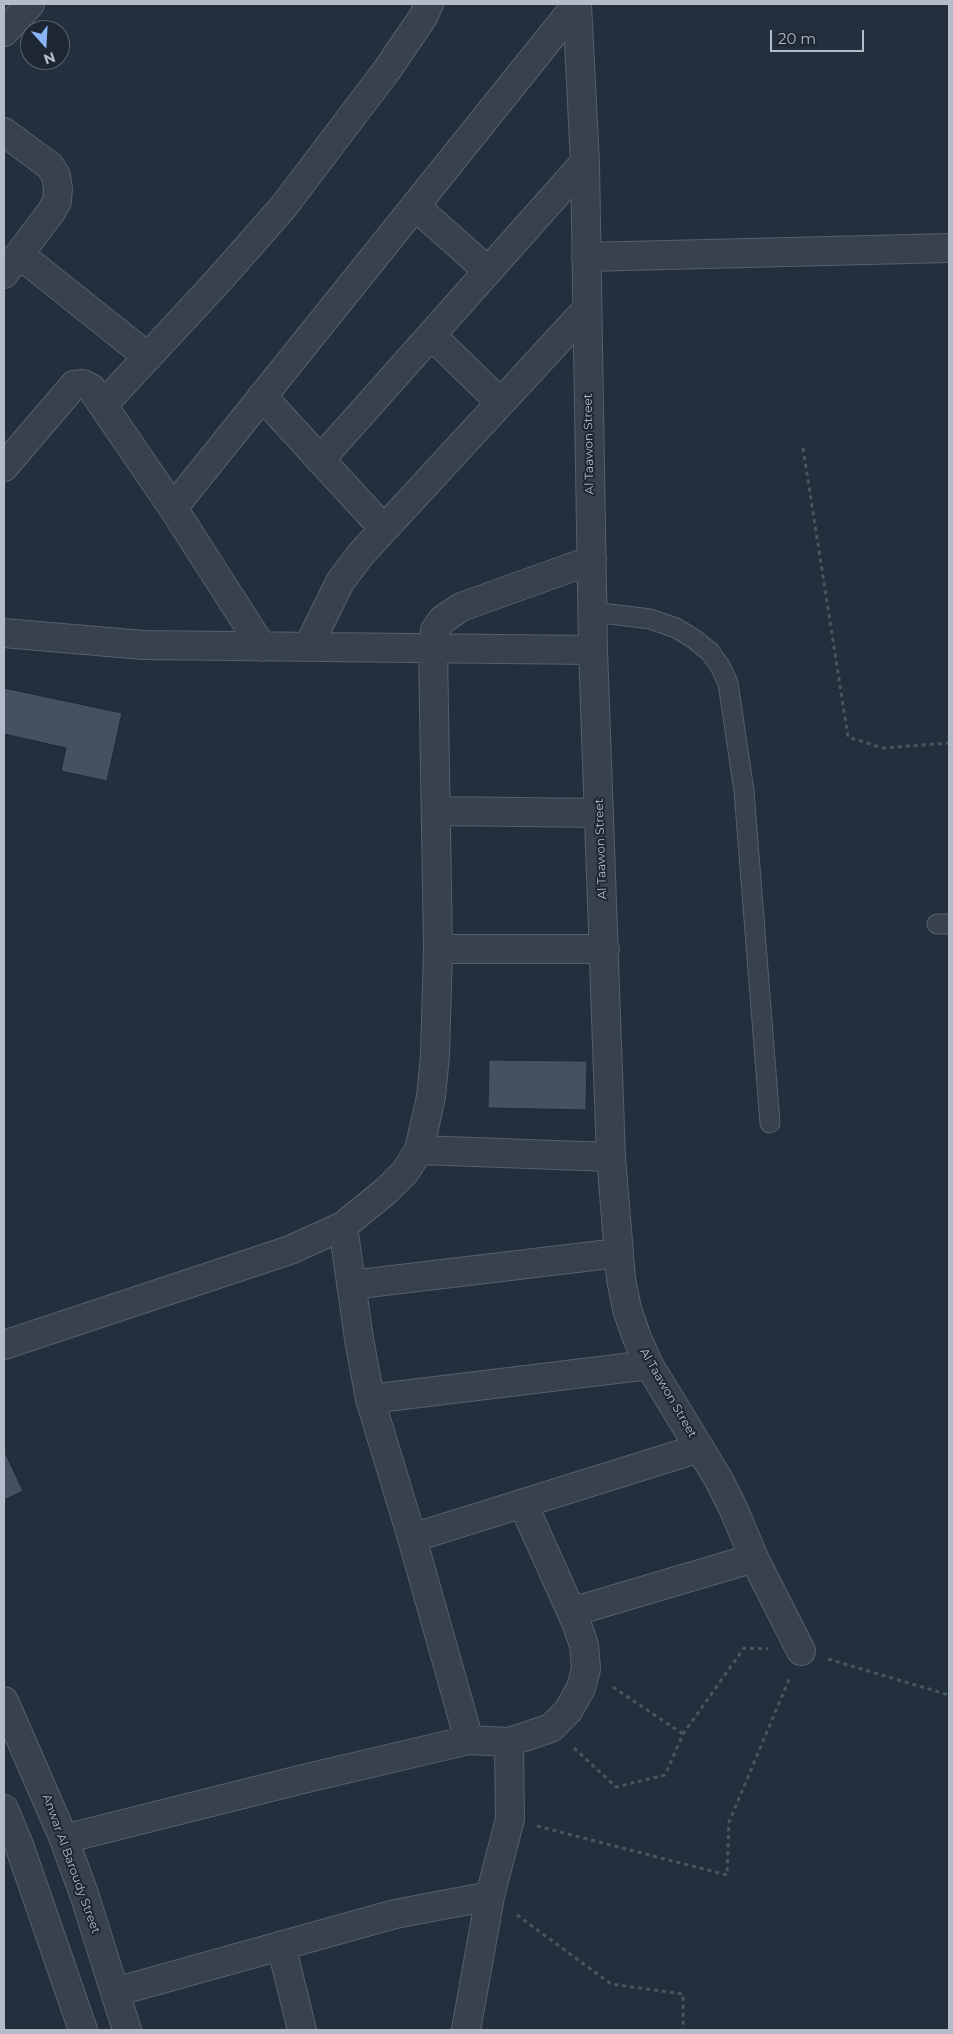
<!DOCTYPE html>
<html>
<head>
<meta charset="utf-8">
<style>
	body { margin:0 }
	#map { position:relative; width:953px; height:2034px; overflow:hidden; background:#242f3e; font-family:Montserrat,sans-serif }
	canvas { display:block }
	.frame { position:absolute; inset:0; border:5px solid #b4bcc9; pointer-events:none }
	.north { position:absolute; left:20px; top:20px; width:50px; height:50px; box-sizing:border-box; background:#1d2633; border:1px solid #59626f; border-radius:50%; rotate:161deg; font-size:14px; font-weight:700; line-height:20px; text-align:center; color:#b4bcc9 }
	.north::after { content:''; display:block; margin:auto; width:18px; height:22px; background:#8ab4f8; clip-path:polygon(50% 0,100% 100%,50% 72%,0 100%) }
	.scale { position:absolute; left:770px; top:30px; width:94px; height:22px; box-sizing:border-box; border:2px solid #b4bcc9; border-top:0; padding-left:6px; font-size:15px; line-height:18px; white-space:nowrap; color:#b4bcc9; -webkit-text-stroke:4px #1d2633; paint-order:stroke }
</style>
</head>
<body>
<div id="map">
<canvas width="953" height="2034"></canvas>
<div class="frame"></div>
<div class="north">N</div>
<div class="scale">20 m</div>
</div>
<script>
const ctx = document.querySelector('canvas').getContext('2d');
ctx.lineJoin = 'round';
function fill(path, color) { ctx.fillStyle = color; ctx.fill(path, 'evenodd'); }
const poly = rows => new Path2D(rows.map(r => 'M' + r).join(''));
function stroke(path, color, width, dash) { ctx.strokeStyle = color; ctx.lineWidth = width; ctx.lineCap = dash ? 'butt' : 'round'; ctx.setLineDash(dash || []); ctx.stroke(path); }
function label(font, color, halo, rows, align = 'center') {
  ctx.font = font + ' Montserrat,sans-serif'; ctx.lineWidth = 4; ctx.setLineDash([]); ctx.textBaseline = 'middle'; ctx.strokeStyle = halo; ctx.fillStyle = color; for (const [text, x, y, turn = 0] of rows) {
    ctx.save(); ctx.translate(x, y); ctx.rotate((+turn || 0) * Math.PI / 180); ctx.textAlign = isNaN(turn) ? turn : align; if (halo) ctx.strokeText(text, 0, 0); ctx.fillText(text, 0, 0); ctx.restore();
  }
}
const building = poly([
	[4,688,122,713,107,781,61,771,66,748,4,734,4,688],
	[489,1060,587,1061,586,1110,488,1108,489,1060],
	[4,1450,23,1491,4,1500,4,1450]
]);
const path = poly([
	[803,448,848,737,883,748,949,743],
	[828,1659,949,1695],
	[613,1687,683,1734],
	[574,1748,616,1787,665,1775,683,1734,744,1648,768,1649],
	[537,1826,727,1875,729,1822,790,1677],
	[517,1915,611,1984,683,1994,683,2030]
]);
const lane = poly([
	[593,612,650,619,676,628,694,639,710,652,720,666,728,683,744,791,770,1123],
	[937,924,949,924]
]);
const street = poly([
	[577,4,585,162,593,650,611,1157,621,1279,627,1309,637,1338,649,1365,719,1480,733,1508,754,1558,801,1651],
	[4,32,30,4],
	[4,132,50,166,56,176,58,189,57,201,51,212,4,274],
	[415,206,488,271],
	[19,254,148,357],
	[586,257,949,248],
	[431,335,500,402],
	[262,396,384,529],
	[103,405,219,280,284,206,387,70,423,17,429,4],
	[320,460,585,162],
	[4,467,74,385,83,384,91,388,173,508,262,647],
	[173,508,577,4],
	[4,633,143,645,593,650],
	[308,647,340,582,361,554,587,309],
	[436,811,599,813],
	[438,949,605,949],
	[419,1150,611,1157],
	[343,1226,359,1339,370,1399,412,1538,469,1740],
	[351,1285,618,1253],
	[4,1345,290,1250,343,1226,386,1191,405,1172,419,1150,431,1097,435,1055,438,949,433,650,435,630,442,620,461,607,592,560],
	[370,1399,649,1365],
	[412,1538,700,1448],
	[572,1612,754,1558],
	[4,1701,64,1839,84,1894,127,2030],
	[4,1809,19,1845,83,2030],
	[64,1839,303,1779,469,1740,509,1742,551,1728,568,1711,581,1688,586,1669,584,1645,576,1622,523,1504],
	[281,1945,302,2030],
	[115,1992,395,1914,490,1896],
	[466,2030,490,1896,510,1819,509,1742]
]);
const streetNames = [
	["Al Taawon Street",589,444,-91],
	["Al Taawon Street",601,849,-92],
	["Al Taawon Street",668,1393,60],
	["Anwar Al Baroudy Street",71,1864,70]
];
fill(building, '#455162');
stroke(building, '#1f2835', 1);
stroke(lane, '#565f6c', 21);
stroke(street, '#565f6c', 30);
stroke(path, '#44595c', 3, [4, 4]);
stroke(lane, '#38414e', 19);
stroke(street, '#38414e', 28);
label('12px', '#b4bcc9', '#1d2633', streetNames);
</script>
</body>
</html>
